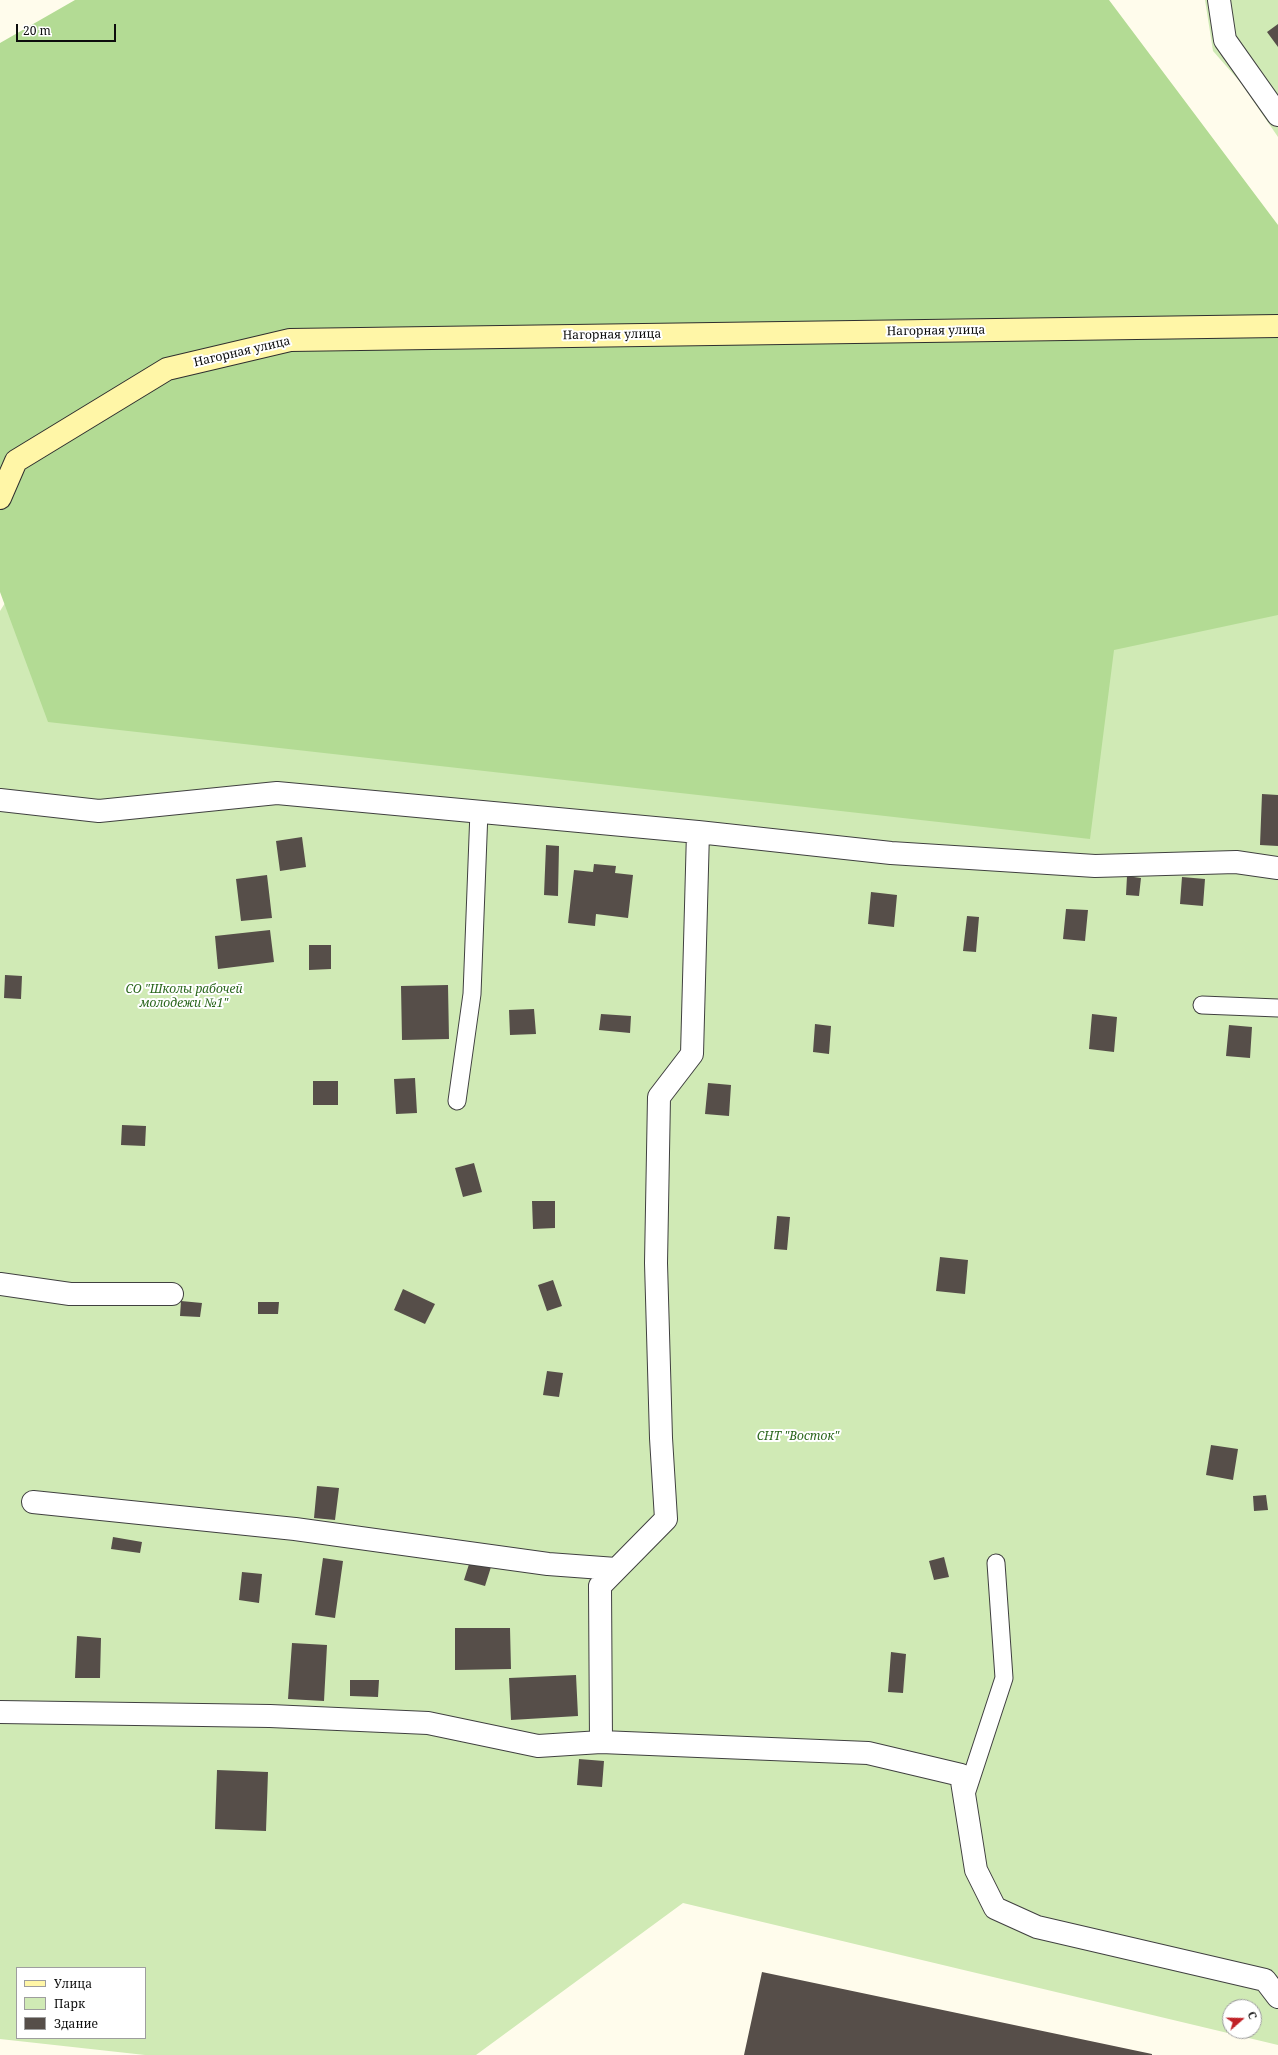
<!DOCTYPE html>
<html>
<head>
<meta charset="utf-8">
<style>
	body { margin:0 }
	#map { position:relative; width:1278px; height:2055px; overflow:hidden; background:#fffcec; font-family:"Noto Serif",serif }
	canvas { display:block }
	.legend { position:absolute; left:16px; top:1967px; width:130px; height:72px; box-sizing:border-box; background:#fff; border:1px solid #9e9e9e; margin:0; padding:5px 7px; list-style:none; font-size:12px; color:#0d0d0d }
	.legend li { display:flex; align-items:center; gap:8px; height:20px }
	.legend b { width:20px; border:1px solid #9e9e9e }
	.north { position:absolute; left:1222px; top:1999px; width:40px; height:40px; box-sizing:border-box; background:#fff; border:1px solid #9e9e9e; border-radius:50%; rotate:70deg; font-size:11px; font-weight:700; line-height:16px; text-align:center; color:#0d0d0d }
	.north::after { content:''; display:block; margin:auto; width:14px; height:18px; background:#c02127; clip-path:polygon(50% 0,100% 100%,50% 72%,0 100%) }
	.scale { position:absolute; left:16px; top:24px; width:100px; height:18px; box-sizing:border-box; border:2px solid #0d0d0d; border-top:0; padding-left:5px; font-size:12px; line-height:14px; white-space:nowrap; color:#0d0d0d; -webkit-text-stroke:3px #fff; paint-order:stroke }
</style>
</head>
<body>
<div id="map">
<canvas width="1278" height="2055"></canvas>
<ul class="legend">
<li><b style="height:5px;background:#fff6a7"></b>Улица</li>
<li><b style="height:11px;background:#d0eab5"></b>Парк</li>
<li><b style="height:11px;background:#564e49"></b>Здание</li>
</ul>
<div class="north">С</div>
<div class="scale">20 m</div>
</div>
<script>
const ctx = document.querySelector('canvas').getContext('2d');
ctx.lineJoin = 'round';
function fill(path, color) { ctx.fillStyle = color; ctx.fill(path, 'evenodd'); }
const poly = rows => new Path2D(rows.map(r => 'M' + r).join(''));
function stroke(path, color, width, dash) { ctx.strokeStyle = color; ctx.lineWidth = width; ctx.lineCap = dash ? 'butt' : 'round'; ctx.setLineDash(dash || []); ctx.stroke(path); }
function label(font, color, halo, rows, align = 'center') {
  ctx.font = font + ' "Noto Serif",serif'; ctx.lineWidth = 4; ctx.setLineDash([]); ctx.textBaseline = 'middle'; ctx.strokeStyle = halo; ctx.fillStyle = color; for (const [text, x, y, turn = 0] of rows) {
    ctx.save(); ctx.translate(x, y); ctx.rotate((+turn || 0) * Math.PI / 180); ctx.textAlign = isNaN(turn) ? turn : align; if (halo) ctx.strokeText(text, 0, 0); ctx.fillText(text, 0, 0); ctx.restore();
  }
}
const green = poly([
	[1205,0,1278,0,1278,137,1241,83,1213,51],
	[1278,388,1278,2045,683,1903,476,2055,145,2055,0,2039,0,611,59,517],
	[17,1968,145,1968,145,2038,17,2038],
	[1230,2007,1254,2007,1254,2031,1230,2031]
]);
const forest = poly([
	[75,0,1109,0,1278,225,1278,615,1114,650,1090,839,48,722,0,592,0,43]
]);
const building = poly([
	[1278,24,1278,47,1267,32],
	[1262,794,1278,795,1278,846,1260,845],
	[302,837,306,867,280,871,276,841],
	[546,845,559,846,558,896,544,895],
	[594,864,616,866,615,873,633,875,628,918,596,914,595,926,568,923,574,870,593,872],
	[267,875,272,918,241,921,236,879],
	[1127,876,1141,878,1139,896,1126,895],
	[1182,877,1205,879,1203,906,1180,904],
	[871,892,897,895,894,927,868,924],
	[1066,909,1088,910,1085,941,1063,939],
	[967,916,979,917,976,952,963,951],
	[270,930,274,962,218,969,215,936],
	[309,945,331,945,331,969,309,970],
	[5,975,22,976,21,999,4,998],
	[448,985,449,1039,402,1040,401,986],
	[534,1009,536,1034,510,1035,509,1010],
	[601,1014,631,1016,630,1033,599,1030],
	[1092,1014,1117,1017,1114,1052,1089,1049],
	[815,1024,831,1026,829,1054,813,1052],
	[1229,1025,1252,1027,1250,1058,1226,1056],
	[415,1078,417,1113,396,1114,394,1079],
	[313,1081,338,1081,338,1105,313,1105],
	[708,1083,731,1085,729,1116,705,1114],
	[122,1125,146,1126,145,1146,121,1145],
	[474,1163,482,1192,463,1197,455,1168],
	[532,1201,555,1201,555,1228,533,1229],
	[777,1216,790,1217,787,1250,774,1249],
	[940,1257,968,1260,965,1294,936,1291],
	[553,1280,562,1306,547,1311,538,1285],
	[403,1289,435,1304,425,1324,394,1310],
	[181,1301,202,1303,200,1317,180,1316],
	[258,1302,279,1302,278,1314,258,1314],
	[547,1371,563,1373,559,1397,543,1395],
	[1211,1445,1238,1449,1233,1480,1206,1475],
	[317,1486,339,1488,335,1520,314,1518],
	[1266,1495,1268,1510,1254,1511,1253,1496],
	[113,1537,142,1542,140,1553,111,1549],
	[944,1557,949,1577,934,1580,929,1561],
	[323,1558,343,1561,335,1618,315,1615],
	[470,1561,491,1567,485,1586,464,1580],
	[242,1572,262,1574,259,1603,239,1600],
	[455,1628,510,1628,511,1669,455,1670],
	[77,1636,101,1638,100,1678,75,1678],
	[292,1643,327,1645,324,1701,288,1699],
	[891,1652,906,1654,903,1693,888,1692],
	[576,1675,578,1716,511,1720,509,1678],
	[350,1680,379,1680,378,1697,350,1696],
	[579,1759,604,1761,602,1787,577,1785],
	[217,1770,268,1772,266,1831,215,1829],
	[762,1972,1152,2054,1152,2055,744,2055]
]);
const lane = poly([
	[1202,1005,1278,1008],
	[457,1101,472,994,479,811],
	[965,1797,1004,1678,996,1563]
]);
const street = poly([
	[1219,0,1225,40,1278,115],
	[0,800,99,811,277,793,698,832,692,1054,659,1097,656,1263,661,1438,666,1519,600,1586,601,1742,868,1753,961,1775,976,1870,995,1908,1037,1927,1265,1980,1278,1997],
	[698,832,891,853,1095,866,1236,862,1278,868],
	[0,1284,70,1294,172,1294],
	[33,1502,295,1529,548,1564,616,1569],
	[0,1712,270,1716,428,1723,538,1746,601,1742]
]);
const secondary = poly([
	[0,498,16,461,167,369,290,340,1278,326]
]);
const streetNames = [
	["Нагорная улица",936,331,-1],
	["Нагорная улица",612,335,-1],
	["Нагорная улица",242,352,-13]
];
const parkNames = [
	["СО \"Школы рабочей",184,990],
	["молодежи №1\"",184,1004],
	["СНТ \"Восток\"",798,1437]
];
fill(green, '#d0eab5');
fill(forest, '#b3db94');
fill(building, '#564e49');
stroke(lane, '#404040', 19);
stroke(street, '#404040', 24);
stroke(secondary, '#2f2f2f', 24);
stroke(lane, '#fff', 17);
stroke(street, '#fff', 22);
stroke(secondary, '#fff6a7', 22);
label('12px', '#0d0d0d', '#fff', streetNames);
label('italic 12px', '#2a661c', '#fff', parkNames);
</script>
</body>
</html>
